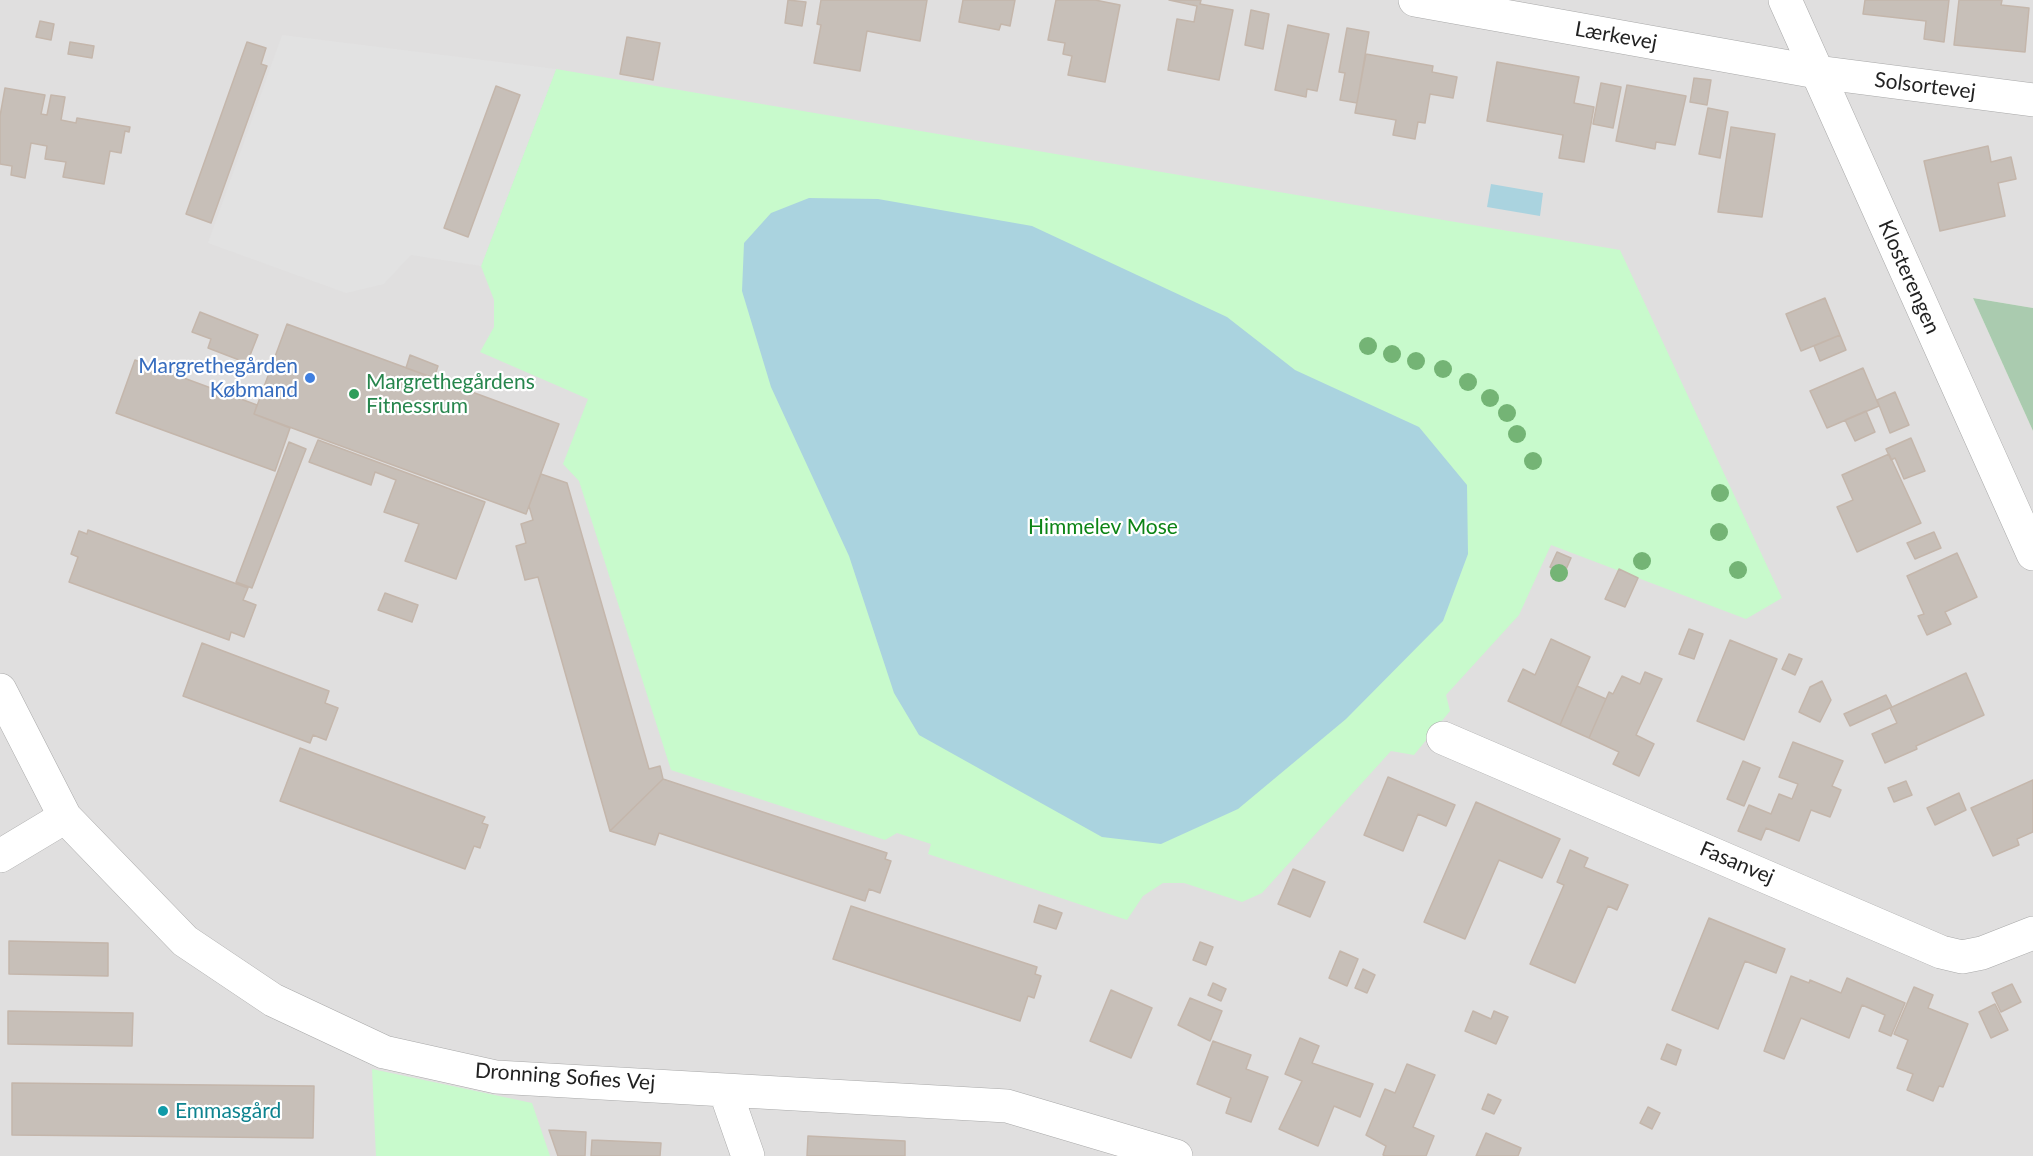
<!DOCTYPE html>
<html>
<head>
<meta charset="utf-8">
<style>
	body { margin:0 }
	canvas { display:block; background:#f2efe9 }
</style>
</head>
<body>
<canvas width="2033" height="1156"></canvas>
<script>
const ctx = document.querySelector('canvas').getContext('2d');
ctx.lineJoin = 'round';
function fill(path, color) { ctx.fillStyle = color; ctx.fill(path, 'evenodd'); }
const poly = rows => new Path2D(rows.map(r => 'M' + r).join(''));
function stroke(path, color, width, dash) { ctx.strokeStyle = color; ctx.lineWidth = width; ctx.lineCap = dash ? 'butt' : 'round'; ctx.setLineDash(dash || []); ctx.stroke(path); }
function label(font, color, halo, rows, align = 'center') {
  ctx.font = font + ' Lato,sans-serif'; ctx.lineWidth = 4.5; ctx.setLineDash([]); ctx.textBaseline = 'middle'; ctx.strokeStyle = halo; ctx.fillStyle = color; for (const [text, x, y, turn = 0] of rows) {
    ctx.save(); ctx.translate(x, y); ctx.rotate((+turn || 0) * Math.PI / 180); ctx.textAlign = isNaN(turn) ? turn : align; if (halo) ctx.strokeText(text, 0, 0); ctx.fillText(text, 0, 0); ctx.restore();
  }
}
const residential = poly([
	[0,0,2033,0,2033,308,1973,298,2033,431,2033,1156,0,1156]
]);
const cemetery = poly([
	[1973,298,2033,308,2033,431]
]);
const park = poly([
	[556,69,1620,250,1782,598,1746,619,1551,545,1519,615,1446,695,1450,711,1414,755,1391,751,1262,893,1242,902,1184,883,1163,883,1143,896,1127,920,928,854,931,844,897,833,885,840,671,770,579,481,563,464,588,399,480,352,494,327,494,300,481,266],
	[372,1069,532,1103,550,1156,376,1156]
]);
const parking = poly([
	[282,35,556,69,481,266,411,255,384,284,346,293,208,243]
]);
const water = poly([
	[1491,184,1543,193,1540,216,1487,207],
	[809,198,878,199,1032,226,1227,317,1295,370,1419,427,1467,485,1468,554,1443,621,1346,719,1238,809,1161,844,1102,837,919,735,894,693,849,556,771,387,742,291,744,243,771,213]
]);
const building = poly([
	[788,0,806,2,802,26,785,23,788,0],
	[821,0,927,0,920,41,867,31,860,71,814,63,821,25,817,24,821,0],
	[963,0,1015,0,1010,26,1001,24,999,30,959,22,963,0],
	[1056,0,1095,0,1120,5,1105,82,1068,75,1072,56,1063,54,1065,43,1048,40,1056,0],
	[1201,0,1200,4,1233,10,1219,80,1168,70,1177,19,1194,22,1197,6,1169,0,1201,0],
	[1865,0,1949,0,1944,42,1924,39,1926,21,1863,14,1865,0],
	[1959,0,2002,0,2001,5,2029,8,2025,52,1954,45,1959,0],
	[1251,10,1269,14,1263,49,1245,45,1251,10],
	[40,21,54,24,51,40,36,37,40,21],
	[1288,25,1329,34,1317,91,1307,89,1306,97,1275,90,1288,25],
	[1347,28,1369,32,1357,103,1340,100,1345,73,1339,72,1347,28],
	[627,37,660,43,653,80,620,74,627,37],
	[70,42,94,46,92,58,68,54,70,42],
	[247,42,266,48,261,64,267,66,211,223,186,214,247,42],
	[1366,54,1433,66,1432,72,1457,77,1453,98,1430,94,1425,123,1418,122,1415,139,1393,135,1396,120,1355,113,1366,54],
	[1497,62,1579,77,1574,103,1594,107,1584,162,1559,158,1563,135,1487,121,1497,62],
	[1694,78,1711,80,1707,105,1690,102,1694,78],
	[1601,83,1621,87,1613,128,1593,124,1601,83],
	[1627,85,1686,96,1675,145,1656,142,1655,149,1616,141,1627,85],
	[496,86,520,95,468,237,444,228,496,86],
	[5,88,45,95,41,114,47,115,51,95,65,97,61,120,76,123,77,118,130,127,129,132,125,131,121,153,110,151,104,184,63,177,66,162,45,159,47,146,31,143,25,178,11,175,12,166,0,164,0,116,5,88],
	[1708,108,1728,112,1720,158,1699,154,1708,108],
	[1731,127,1775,134,1762,217,1718,212,1731,127],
	[1988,146,1991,162,2011,157,2016,179,1998,183,2005,216,1940,231,1924,161,1988,146],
	[1825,298,1840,335,1801,351,1786,314,1825,298],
	[200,312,258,335,247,363,208,348,211,339,192,332,200,312],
	[287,324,559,424,526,514,254,414,287,324],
	[1840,335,1846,350,1820,361,1814,346,1840,335],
	[410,355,438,366,434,378,406,368,410,355],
	[135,360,257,405,254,414,290,428,275,471,116,413,135,360],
	[1863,368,1879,406,1827,428,1810,391,1863,368],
	[1895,392,1909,425,1890,433,1877,400,1895,392],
	[1866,411,1875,432,1855,441,1845,420,1866,411],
	[1911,438,1925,471,1904,479,1895,458,1891,460,1886,449,1911,438],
	[318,440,485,502,456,579,405,561,419,524,384,512,396,480,375,472,371,485,309,462,318,440],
	[289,442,306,449,252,588,236,582,289,442],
	[1889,454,1921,523,1857,552,1837,507,1853,500,1842,475,1889,454],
	[541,474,567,483,649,769,660,766,663,779,610,831,538,577,525,580,516,546,526,543,521,524,533,520,529,506,541,474],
	[88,530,248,588,243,600,256,605,244,637,231,632,229,640,69,582,78,557,71,554,79,531,87,534,88,530],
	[1934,532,1941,548,1915,559,1907,543,1934,532],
	[1557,552,1571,558,1564,574,1550,567,1557,552],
	[1957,553,1977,597,1945,612,1951,624,1927,635,1918,616,1924,614,1907,576,1957,553],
	[1619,569,1638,578,1625,607,1605,599,1619,569],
	[385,593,418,605,412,622,378,610,385,593],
	[1689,629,1703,634,1694,659,1679,654,1689,629],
	[1551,639,1590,657,1560,725,1508,701,1523,669,1535,675,1551,639],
	[1730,640,1777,659,1744,740,1697,721,1730,640],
	[202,643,329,691,325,703,338,708,326,740,313,735,310,743,183,696,202,643],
	[1789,654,1802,659,1795,675,1782,669,1789,654],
	[1645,672,1662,679,1636,735,1654,744,1639,776,1613,764,1619,752,1589,738,1609,692,1613,694,1622,676,1640,684,1645,672],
	[1966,673,1984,715,1916,746,1917,749,1885,763,1872,734,1897,723,1890,708,1966,673],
	[1822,681,1831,700,1820,722,1799,712,1810,687,1822,681],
	[1577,686,1606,699,1589,738,1560,725,1577,686],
	[1886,695,1892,707,1850,726,1844,714,1886,695],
	[1793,742,1843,761,1832,786,1841,790,1830,817,1811,810,1799,841,1766,828,1761,840,1738,831,1749,805,1771,814,1779,794,1792,799,1798,784,1779,777,1793,742],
	[300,748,485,817,482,823,488,825,480,848,474,846,465,869,280,801,300,748],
	[1743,761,1760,768,1744,806,1727,799,1743,761],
	[1388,777,1455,805,1446,826,1418,814,1403,851,1364,835,1388,777],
	[663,779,887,853,885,859,891,861,880,893,869,889,865,901,659,833,655,845,610,831,663,779],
	[2033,780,2033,832,2017,839,2019,845,1993,856,1971,808,2033,780],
	[1906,781,1912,795,1894,802,1888,788,1906,781],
	[1959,793,1966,810,1935,825,1927,808,1959,793],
	[1476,802,1560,839,1542,878,1499,860,1465,939,1424,922,1476,802],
	[1570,850,1588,858,1584,867,1628,885,1617,910,1608,906,1575,983,1530,964,1564,885,1557,882,1570,850],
	[1293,869,1325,882,1310,917,1278,904,1293,869],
	[1039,905,1062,913,1056,929,1034,922,1039,905],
	[851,906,1037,967,1035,974,1041,976,1034,998,1028,996,1020,1021,833,959,851,906],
	[1709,918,1785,949,1776,973,1745,961,1718,1029,1672,1010,1709,918],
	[9,941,108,943,108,976,9,974,9,941],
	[1200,942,1213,947,1206,965,1193,960,1200,942],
	[1340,951,1358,959,1347,986,1329,978,1340,951],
	[1363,969,1375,975,1367,993,1355,988,1363,969],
	[1791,976,1809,983,1810,980,1841,993,1847,978,1905,1003,1891,1036,1879,1031,1885,1015,1862,1005,1849,1038,1801,1018,1784,1059,1764,1051,1791,976],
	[1213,983,1226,989,1221,1001,1208,995,1213,983],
	[2012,984,2021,1002,2001,1012,1992,993,2012,984],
	[1914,987,1933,995,1928,1008,1968,1024,1943,1087,1939,1086,1933,1101,1907,1090,1913,1074,1897,1068,1908,1040,1894,1034,1914,987],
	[1111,990,1152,1008,1131,1058,1090,1041,1111,990],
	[1190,998,1222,1011,1210,1041,1178,1025,1190,998],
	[1995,1004,2008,1030,1991,1038,1979,1012,1995,1004],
	[8,1011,133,1013,132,1046,8,1044,8,1011],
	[1473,1011,1491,1019,1494,1011,1508,1017,1496,1044,1465,1031,1473,1011],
	[1300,1038,1319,1046,1312,1063,1373,1084,1360,1117,1334,1106,1318,1146,1279,1129,1302,1081,1285,1074,1300,1038],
	[1213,1041,1251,1055,1246,1069,1268,1077,1251,1122,1226,1113,1231,1098,1197,1084,1213,1041],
	[1667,1044,1681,1050,1676,1065,1661,1059,1667,1044],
	[1407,1064,1435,1075,1413,1127,1434,1136,1426,1156,1385,1156,1383,1155,1386,1146,1366,1135,1385,1089,1395,1093,1407,1064],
	[12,1083,314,1086,313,1138,12,1135,12,1083],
	[1488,1094,1501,1100,1494,1114,1482,1109,1488,1094],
	[1648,1107,1660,1113,1652,1129,1640,1123,1648,1107],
	[549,1130,586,1132,585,1156,558,1156,549,1130],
	[1486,1133,1521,1148,1518,1156,1476,1156,1486,1133],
	[808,1136,905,1141,905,1156,807,1156,808,1136],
	[592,1140,661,1143,660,1156,591,1156,592,1140]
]);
const minor = poly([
	[1415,0,1817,72,2033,100],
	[0,690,65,817,185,941,273,1000,384,1052,496,1077,1007,1106,1176,1156],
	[1443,738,1941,952,1962,957,1982,953,2033,933],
	[0,856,65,817],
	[725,1090,748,1156]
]);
const tertiary = poly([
	[1785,0,2033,554]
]);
const trees = [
	[1368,346],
	[1392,354],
	[1416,361],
	[1443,369],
	[1468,382],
	[1490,398],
	[1507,413],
	[1517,434],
	[1533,461],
	[1720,493],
	[1719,532],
	[1642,561],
	[1738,570],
	[1559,573]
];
const markers = [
	[310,378,6,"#3f7fe0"],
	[354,394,6,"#2e9e5b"],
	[163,1111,6,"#0f9aa8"]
];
const streetNames = [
	["Lærkevej",1616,36,10],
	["Solsortevej",1925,86,7],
	["Klosterengen",1909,277,66],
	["Fasanvej",1737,863,23],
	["Dronning Sofies Vej",565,1077,4]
];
const shopNames = [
	["Margrethegården",298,366],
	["Købmand",298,390]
];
const leisureNames = [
	["Margrethegårdens",366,382],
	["Fitnessrum",366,406]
];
const parkNames = [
	["Himmelev Mose",1103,527]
];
const cultureNames = [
	["Emmasgård",175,1111]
];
fill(residential, '#e0dfdf');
fill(cemetery, '#aacbaf');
fill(park, '#c8facc');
fill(parking, '#e2e2e2');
fill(water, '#aad3df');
fill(building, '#c7bfb8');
stroke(building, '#c4b6ab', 1.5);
stroke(minor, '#a9a9a9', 34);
stroke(tertiary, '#a9a9a9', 34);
stroke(minor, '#fff', 33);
stroke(tertiary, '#fff', 33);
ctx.fillStyle = '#74b475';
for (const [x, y] of trees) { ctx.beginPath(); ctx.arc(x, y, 9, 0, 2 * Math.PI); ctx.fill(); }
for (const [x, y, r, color] of markers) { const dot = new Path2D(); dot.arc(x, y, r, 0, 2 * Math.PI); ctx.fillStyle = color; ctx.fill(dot); stroke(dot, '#fff', 2); }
label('21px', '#222', '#fff', streetNames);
label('21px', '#366cbe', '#fff', shopNames, 'right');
label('21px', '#27864d', '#fff', leisureNames, 'left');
label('21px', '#0c8416', '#fff', parkNames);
label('21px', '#0d838f', '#fff', cultureNames, 'left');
</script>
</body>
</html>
